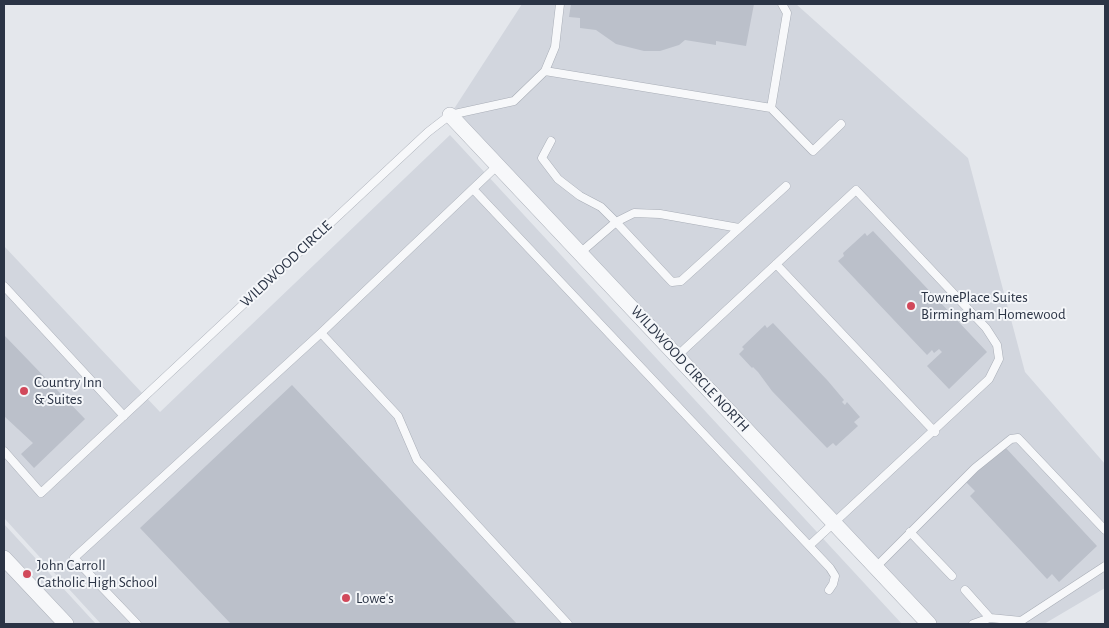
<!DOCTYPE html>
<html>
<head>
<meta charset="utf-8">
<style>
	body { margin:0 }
	#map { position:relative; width:1109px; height:628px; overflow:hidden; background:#e4e7ec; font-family:"Alegreya Sans",sans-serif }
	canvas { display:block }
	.frame { position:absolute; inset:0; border:5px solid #2b3445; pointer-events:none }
</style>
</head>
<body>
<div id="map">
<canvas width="1109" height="628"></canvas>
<div class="frame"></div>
</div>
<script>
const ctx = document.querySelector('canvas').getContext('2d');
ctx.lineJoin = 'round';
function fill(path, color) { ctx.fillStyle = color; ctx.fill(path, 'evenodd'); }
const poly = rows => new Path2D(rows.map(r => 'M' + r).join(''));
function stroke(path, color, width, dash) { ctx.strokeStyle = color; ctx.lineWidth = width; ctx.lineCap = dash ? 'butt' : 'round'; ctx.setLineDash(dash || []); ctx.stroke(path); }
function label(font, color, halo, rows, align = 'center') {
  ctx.font = font + ' "Alegreya Sans",sans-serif'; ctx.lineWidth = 4; ctx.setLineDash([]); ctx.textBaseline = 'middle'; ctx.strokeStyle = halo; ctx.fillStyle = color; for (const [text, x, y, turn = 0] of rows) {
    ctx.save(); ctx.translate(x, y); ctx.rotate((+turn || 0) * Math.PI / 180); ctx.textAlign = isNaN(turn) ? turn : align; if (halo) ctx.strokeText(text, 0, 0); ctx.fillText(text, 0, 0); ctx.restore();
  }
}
const built = poly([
	[522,4,796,4,968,158,1025,372,1105,464,1105,588,1044,624,929,624,450,115],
	[450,135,902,624,101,624,4,518,4,246,160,412],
	[4,524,96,624,4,624]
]);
const building = poly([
	[571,4,754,4,746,46,716,41,716,45,685,40,679,45,660,51,644,51,616,44,596,30,580,28,580,18,569,17],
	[873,231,987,352,949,389,927,366,942,352,939,349,934,353,932,350,927,355,838,261,844,256,843,253,865,233,867,236],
	[773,323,828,381,844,400,842,402,845,405,847,402,860,417,854,422,858,426,836,446,833,443,827,448,772,391,758,372,753,367,752,368,739,354,744,349,742,347,765,325,767,328],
	[4,335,85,419,34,468,21,454,33,443,4,416],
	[292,385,517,624,231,624,140,528],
	[1004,446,1097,546,1059,582,1052,574,1047,579,970,496,975,491,966,482]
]);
const service = poly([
	[545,71,771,108,787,13,782,4],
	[771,108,813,151,841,124],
	[551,141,542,158,558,179,580,196,601,207,616,222,634,213,660,214,739,228],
	[498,165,321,333,398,416,417,460,568,624],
	[473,189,830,568,835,576,833,584,829,590],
	[580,253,616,222,672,282,681,281,786,186],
	[776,264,935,432],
	[4,286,124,416],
	[677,356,856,190,986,328,997,345,999,359,989,379,810,545],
	[4,451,41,493,428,132,450,115,514,101,545,71,555,47,560,4],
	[910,532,952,576],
	[876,567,975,468,1011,439,1018,438,1105,530],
	[965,590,990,618],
	[137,624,74,558,321,333],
	[973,624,990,618,1021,621,1105,566]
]);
const minor = poly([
	[450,115,929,624],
	[4,558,66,624]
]);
const markers = [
	[911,306,5,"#d1495b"],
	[24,391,5,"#d1495b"],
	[27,574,5,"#d1495b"],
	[346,598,5,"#d1495b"]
];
const streetNames = [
	["WILDWOOD CIRCLE",286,264,-43],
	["WILDWOOD CIRCLE NORTH",690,369,47]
];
const poiNames = [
	["TownePlace Suites",921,297],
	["Birmingham Homewood",921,314],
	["Country Inn",34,382],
	["& Suites",34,399],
	["John Carroll",37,565],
	["Catholic High School",37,582],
	["Lowe's",356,598]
];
fill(built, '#d2d6de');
fill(building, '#bbc0ca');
stroke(service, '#a9aeb7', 9);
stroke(minor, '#a9aeb7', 16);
stroke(service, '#f7f8fa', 8);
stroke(minor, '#f7f8fa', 15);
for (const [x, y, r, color] of markers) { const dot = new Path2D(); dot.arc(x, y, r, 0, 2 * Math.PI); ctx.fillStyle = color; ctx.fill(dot); stroke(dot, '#f4f6f9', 2); }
label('15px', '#2b3445', '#f4f6f9', streetNames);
label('15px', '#2b3445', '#f4f6f9', poiNames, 'left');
</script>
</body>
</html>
